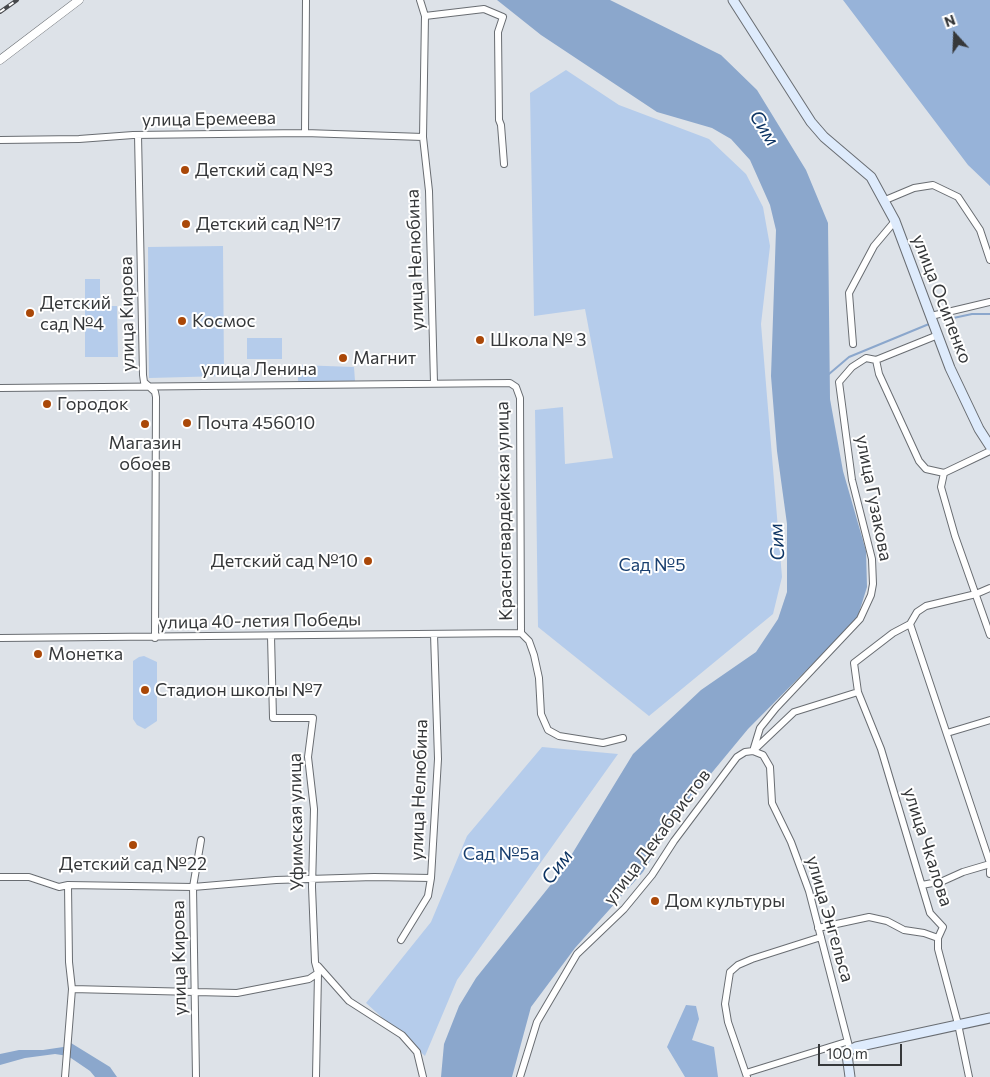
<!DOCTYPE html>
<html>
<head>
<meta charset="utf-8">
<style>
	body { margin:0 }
	#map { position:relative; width:990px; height:1077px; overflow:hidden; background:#dde2e8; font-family:Commissioner,sans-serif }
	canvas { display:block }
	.north { position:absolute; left:930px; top:10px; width:50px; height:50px; -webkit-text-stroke:4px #fff; paint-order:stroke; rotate:340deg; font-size:14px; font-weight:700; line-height:20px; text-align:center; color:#36383a }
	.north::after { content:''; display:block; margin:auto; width:18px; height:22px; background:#36383a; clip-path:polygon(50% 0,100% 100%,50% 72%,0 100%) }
	.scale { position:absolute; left:818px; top:1044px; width:84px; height:22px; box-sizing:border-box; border:2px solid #36383a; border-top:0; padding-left:6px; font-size:15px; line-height:18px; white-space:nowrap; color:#36383a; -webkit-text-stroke:4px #fff; paint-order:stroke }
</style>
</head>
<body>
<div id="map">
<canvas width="990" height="1077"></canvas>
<div class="north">N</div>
<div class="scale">100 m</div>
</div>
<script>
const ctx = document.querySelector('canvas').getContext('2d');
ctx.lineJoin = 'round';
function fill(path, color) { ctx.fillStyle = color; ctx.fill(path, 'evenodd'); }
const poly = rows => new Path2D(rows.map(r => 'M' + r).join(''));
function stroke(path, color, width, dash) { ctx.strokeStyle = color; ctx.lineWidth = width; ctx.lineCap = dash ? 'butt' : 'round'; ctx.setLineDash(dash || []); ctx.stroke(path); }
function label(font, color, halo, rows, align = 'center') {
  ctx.font = font + ' Commissioner,sans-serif'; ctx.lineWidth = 4; ctx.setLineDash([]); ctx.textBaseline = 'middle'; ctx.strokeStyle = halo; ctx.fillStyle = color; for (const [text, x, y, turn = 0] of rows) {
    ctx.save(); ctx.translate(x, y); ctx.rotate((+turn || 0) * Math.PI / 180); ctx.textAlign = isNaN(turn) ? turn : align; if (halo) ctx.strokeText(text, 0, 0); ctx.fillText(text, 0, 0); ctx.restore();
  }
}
const green = poly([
	[566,70,619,105,709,139,746,174,763,207,770,246,761,324,782,577,773,614,649,716,538,627,535,410,563,407,565,464,613,458,585,309,534,316,530,93],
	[223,246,224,376,149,378,148,247],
	[85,279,100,279,100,306,117,306,118,357,85,357],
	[247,338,282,338,282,359,247,359],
	[298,365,354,367,355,381,298,381],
	[144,656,157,662,157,721,145,729,137,725,133,719,133,661,139,657],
	[542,747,618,754,457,980,425,1056,366,1003,431,922,467,836]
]);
const forest = poly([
	[843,0,990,0,990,186,968,165],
	[686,1005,696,1006,699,1019,692,1040,714,1047,718,1077,685,1077,667,1047]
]);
const water = poly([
	[497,0,610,0,721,55,757,90,806,170,828,223,830,399,843,471,866,551,867,587,857,619,748,729,681,810,643,872,575,948,531,1007,512,1077,441,1077,444,1044,459,1006,476,978,561,872,633,754,701,690,756,652,778,619,787,592,787,524,777,451,771,376,776,230,770,205,750,160,731,139,712,128,657,112,541,35],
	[71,1043,110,1067,117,1077,95,1077,90,1071,68,1056,55,1054,25,1058,0,1065,0,1054,19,1050,43,1050,70,1046]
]);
const stream = poly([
	[944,320,972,314,990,314],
	[829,374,849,357,929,324]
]);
const minor = poly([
	[420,0,425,16,423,137],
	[425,16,484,9,503,17,498,32,499,120,501,125,504,164],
	[305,133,306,0],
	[138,135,143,375,144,382,155,392,156,397,155,638],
	[0,140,79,139,133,135,305,133,423,137,429,191,434,383],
	[883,201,914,188,933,185,958,197,980,230,990,260],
	[931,316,990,302],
	[853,344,849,293,874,246,895,221],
	[876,360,879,374,919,461,926,469,944,473,941,487,955,536,990,635],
	[0,388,510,383,516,387,520,398,521,633,529,641,534,655,539,678,541,714,548,730,559,736,603,743,623,738],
	[944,473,990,451],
	[910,624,990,863],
	[271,636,273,718,313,718,308,757,314,809,312,887,315,962,318,973,316,1077],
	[0,638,521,633],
	[947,733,990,720],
	[754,750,794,712,858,692],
	[753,751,760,728,776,708,860,619,871,595,873,584,872,559,852,480,839,382,852,367,866,358,876,360,938,335],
	[990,870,990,874],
	[0,877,29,877,59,887,68,885,193,887,276,880,374,877,431,878],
	[922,885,943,881,963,872,990,864],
	[818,928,869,917,887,921,904,930,924,933,938,938],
	[401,940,428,896,431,878,438,759,434,634],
	[318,966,349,1001,402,1035,417,1052,423,1077],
	[72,989,237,993,309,979,318,973],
	[746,1073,846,1042],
	[65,1077,72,989,69,962,68,885],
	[196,1077,193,887,201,840],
	[520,1077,537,1022,577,954,624,909,652,875,674,841,737,757,745,752,753,751,763,755,770,767,772,803,791,842,809,891,850,1050],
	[747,1077,728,1022,725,1004,730,972,738,965,752,959,821,937],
	[969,1077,958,1024,938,949,938,938,943,927,930,913,881,749,858,692,854,663,893,633,910,624,917,612,926,606,976,594,990,588]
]);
const tertiary = poly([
	[0,60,79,0]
]);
const secondary = poly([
	[733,0,811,122,824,137,871,177,895,221,950,368,979,429,990,446],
	[850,1077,847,1055,850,1050,856,1047,990,1018]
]);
const rail = poly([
	[0,12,17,0]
]);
const markers = [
	[185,170,5,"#aa4808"],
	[186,224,5,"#aa4808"],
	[30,313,5,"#aa4808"],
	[182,321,5,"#aa4808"],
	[480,340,5,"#aa4808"],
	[343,358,5,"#aa4808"],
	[47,404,5,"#aa4808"],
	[187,423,5,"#aa4808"],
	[145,424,5,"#aa4808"],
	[368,561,5,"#aa4808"],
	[38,654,5,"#aa4808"],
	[145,690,5,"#aa4808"],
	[133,845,5,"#aa4808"],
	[655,901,5,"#aa4808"]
];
const streetNames = [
	["улица Еремеева",209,119,-1],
	["улица Нелюбина",415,260,-92],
	["улица Осипенко",942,299,69],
	["улица Кирова",127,314,-91],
	["улица Ленина",259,369],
	["улица Гузакова",874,498,79],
	["Красногвардейская улица",504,511,-91],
	["улица 40-летия Победы",260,621,-1],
	["улица Нелюбина",419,790,-88],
	["Уфимская улица",296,822,-91],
	["улица Декабристов",657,837,-53],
	["улица Чкалова",928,847,72],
	["улица Энгельса",830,919,74],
	["улица Кирова",179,958,-91]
];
const poiNames = [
	["Детский сад №3",195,170],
	["Детский сад №17",196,224],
	["Детский",40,303],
	["сад №4",40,324],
	["Космос",192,321],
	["Школа № 3",490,340],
	["Магнит",353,358],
	["Городок",57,404],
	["Почта 456010",197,423],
	["Магазин",145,443,"center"],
	["обоев",145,464,"center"],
	["Детский сад №10",358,561,"right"],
	["Монетка",48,654],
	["Стадион школы №7",155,690],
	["Детский сад №22",133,864,"center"],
	["Дом культуры",665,901]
];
const parkNames = [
	["Сад №5",652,565],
	["Сад №5а",501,854]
];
const waterNames = [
	["Сим",764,128,58],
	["Сим",777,542,-94],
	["Сим",557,867,-52]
];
fill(green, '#b5cceb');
fill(forest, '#97b3d9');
fill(water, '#8ba7cc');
stroke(stream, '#8ba7cc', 2);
stroke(minor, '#696d72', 8);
stroke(tertiary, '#696d72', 9);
stroke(secondary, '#696d72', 11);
stroke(minor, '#fff', 6);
stroke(tertiary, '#fff', 8);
stroke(secondary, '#deebfc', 9);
stroke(rail, '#47494c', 4);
stroke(rail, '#fff', 2, [5.5]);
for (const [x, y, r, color] of markers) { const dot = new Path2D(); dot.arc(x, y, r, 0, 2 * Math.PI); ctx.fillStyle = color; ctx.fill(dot); stroke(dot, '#fff', 2); }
label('18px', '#36383a', '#fff', streetNames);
label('18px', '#36383a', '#fff', poiNames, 'left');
label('18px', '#193f6f', '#fff', parkNames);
label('italic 19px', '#0e3564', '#fff', waterNames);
</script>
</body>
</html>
